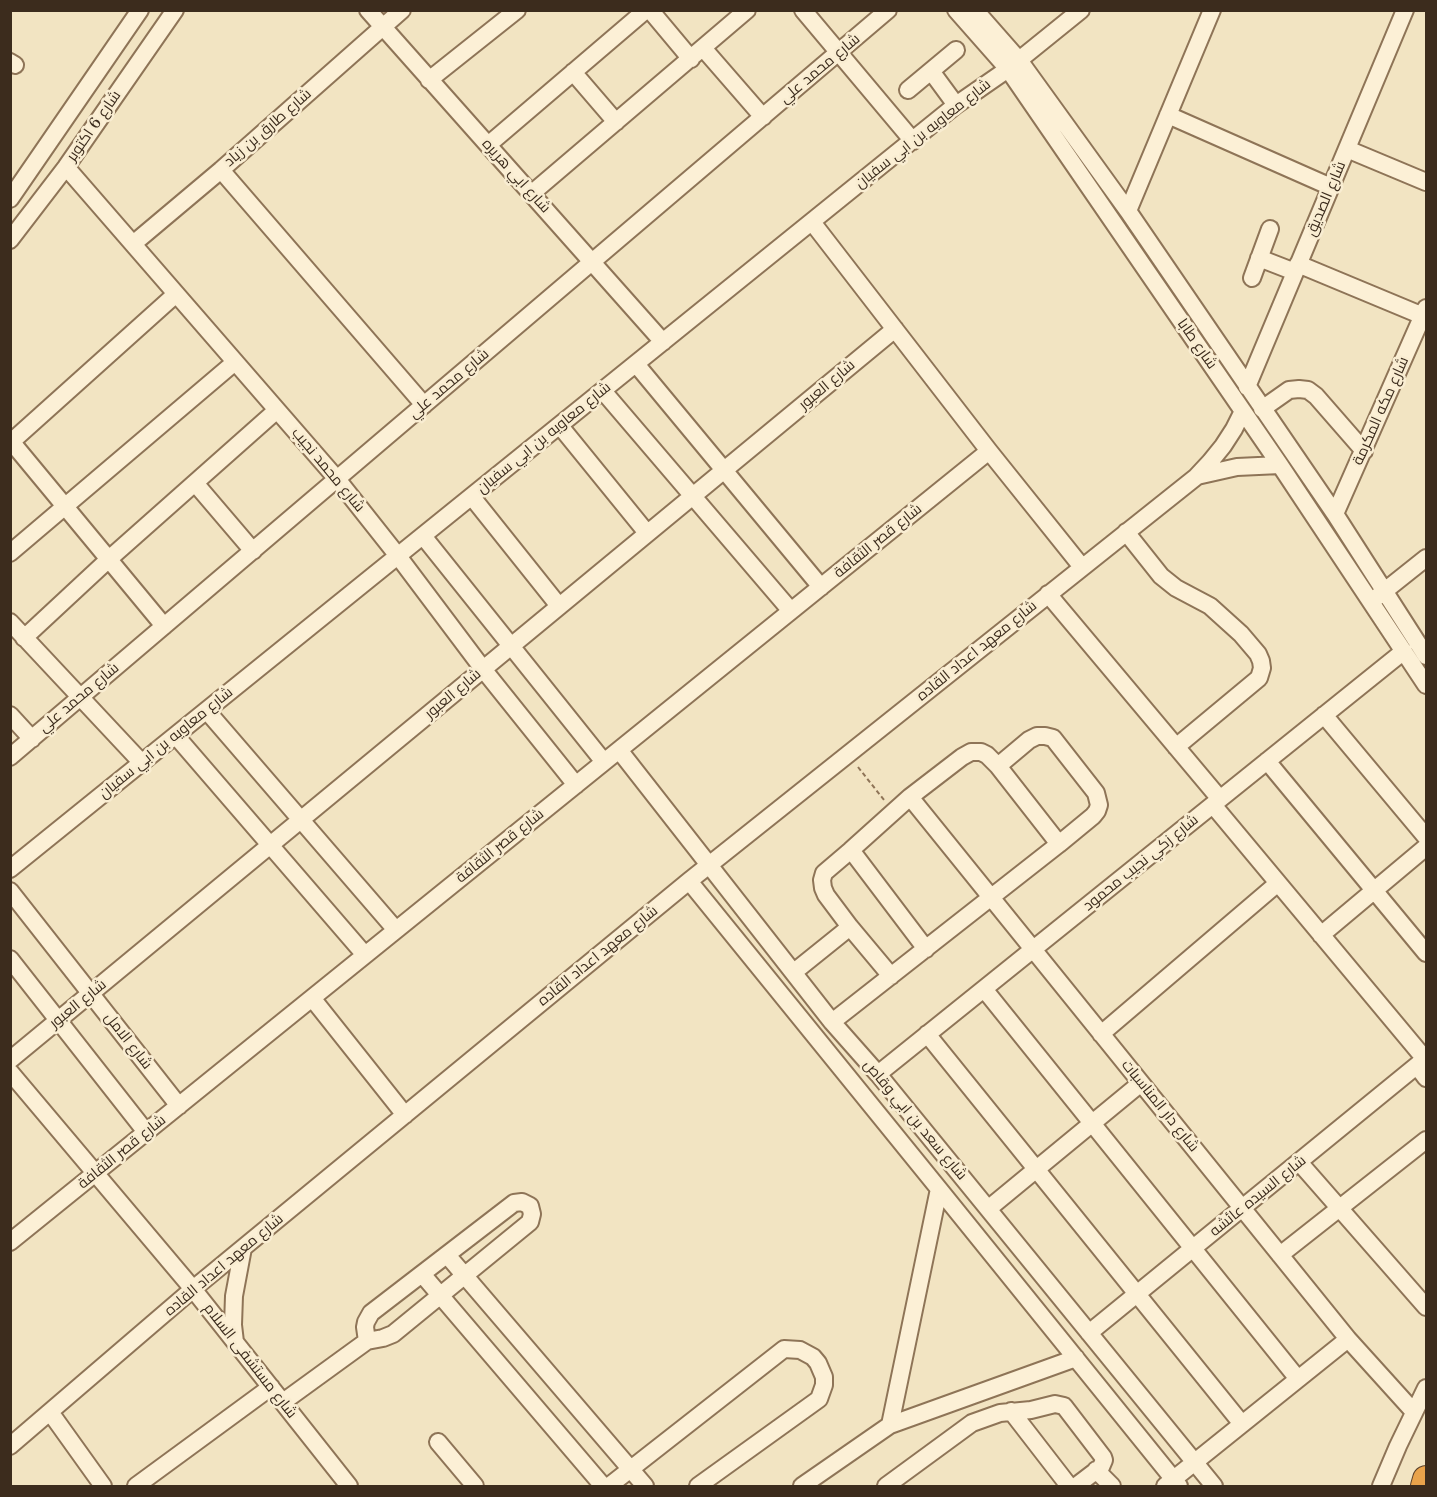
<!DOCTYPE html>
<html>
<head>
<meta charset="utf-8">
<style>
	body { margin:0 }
	#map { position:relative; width:1437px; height:1497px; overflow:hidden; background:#f2e4c2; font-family:"Libre Baskerville",serif }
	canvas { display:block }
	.frame { position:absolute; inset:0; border:12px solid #3c2c1d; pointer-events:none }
</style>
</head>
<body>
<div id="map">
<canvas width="1437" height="1497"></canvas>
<div class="frame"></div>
</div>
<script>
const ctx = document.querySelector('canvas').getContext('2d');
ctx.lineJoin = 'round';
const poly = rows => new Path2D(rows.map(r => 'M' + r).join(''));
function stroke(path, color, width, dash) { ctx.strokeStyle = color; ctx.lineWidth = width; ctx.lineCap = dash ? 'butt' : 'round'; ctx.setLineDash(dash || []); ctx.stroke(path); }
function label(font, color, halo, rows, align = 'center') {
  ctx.font = font + ' "Libre Baskerville",Cairo,serif'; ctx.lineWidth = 5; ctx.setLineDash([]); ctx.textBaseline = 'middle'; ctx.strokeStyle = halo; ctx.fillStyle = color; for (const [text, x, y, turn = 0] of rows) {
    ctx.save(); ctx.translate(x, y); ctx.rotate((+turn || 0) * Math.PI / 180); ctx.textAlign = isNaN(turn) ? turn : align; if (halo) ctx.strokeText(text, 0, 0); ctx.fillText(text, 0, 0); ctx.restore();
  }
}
const path = poly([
	[858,767,884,800]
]);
const minor = poly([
	[368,10,663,342],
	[650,10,691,59],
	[803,10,913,141],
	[956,10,1008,69,1280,465,1426,685],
	[975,10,1019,60,1128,211,1335,514,1426,656],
	[703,48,763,117],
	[10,62,15,65],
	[931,71,956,105],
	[573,72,616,122],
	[429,80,517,10],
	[908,90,956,50],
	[1168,115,1331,187],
	[488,145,646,10],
	[1347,149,1426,182],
	[66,167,337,479,398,556,483,669,576,785],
	[221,170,424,405],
	[531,194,747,10],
	[10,199,140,10],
	[1128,211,1212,10],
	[812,222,989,451,1082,567],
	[10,240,66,167,175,10],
	[133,244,221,170,402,10],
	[1259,258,1295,272],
	[1298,264,1423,316],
	[1252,278,1270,229],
	[636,364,821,587],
	[1247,387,1405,10],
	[603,391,791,611],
	[1262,409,1289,390,1299,389,1308,390,1316,396,1364,451],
	[560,426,647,533],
	[10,440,164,626],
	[10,443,176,294],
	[1197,476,1237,467,1280,465],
	[195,483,253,551],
	[472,497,559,606],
	[1335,514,1426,308],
	[1126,532,1161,576,1176,588,1210,606,1241,634,1258,654,1261,661,1262,668,1259,678,1176,747],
	[423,536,604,762],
	[10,553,235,362],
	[1048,594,1220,799],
	[1377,597,1426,558],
	[10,622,142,763],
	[24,638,109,559,277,410],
	[207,711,396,930],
	[10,715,32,739],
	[1324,715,1426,837],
	[176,736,365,955],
	[619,750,832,1022,878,1074,1214,1486],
	[10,757,888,10],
	[1267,761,1426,953],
	[910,797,1348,1339,1414,1412],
	[1213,805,1425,1059],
	[851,850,824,873,822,880,823,888,826,895,850,927,891,976],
	[10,869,956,105,1008,69,1081,10],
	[689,881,939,1189,1179,1486],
	[10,891,179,1106],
	[1321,935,1426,847],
	[926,949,851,850,910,797,962,757,971,752,981,752,987,755,998,766,1059,844],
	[10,959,146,1132],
	[794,972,850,927],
	[984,989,1298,1379],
	[312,998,405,1115],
	[832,1022,1059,844,1093,816,1097,811,1099,805,1096,793,1053,738,1045,736,1037,736,1029,740,998,766],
	[927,1034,1242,1424],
	[1101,1034,1278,883],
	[10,1060,895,329],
	[1417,1066,1426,1078],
	[10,1072,193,1289,349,1486],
	[878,1074,1404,651],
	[1299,1162,1426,1307],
	[988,1209,1141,1083],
	[10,1242,989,451],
	[447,1255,645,1486],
	[1280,1255,1426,1140],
	[422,1274,603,1486],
	[1089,1333,1426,1058],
	[235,1342,233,1325,234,1296,243,1248],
	[283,1402,367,1341,383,1338,393,1334,530,1222,532,1214,530,1206,522,1202,514,1203,371,1313,366,1322,365,1327,367,1341],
	[1011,1411,1069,1486],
	[50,1412,103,1486],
	[890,1425,939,1189],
	[438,1442,475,1486],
	[10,1446,193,1289,689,881,1196,477,1210,462,1223,446,1234,429,1243,411],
	[1096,1470,1112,1486],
	[136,1486,271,1387],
	[609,1486,784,1349,800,1350,813,1357,818,1363,824,1377,824,1385,819,1399,698,1486],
	[802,1486,890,1425,1076,1358],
	[886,1486,972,1423,1000,1413,1031,1410,1055,1404,1064,1406,1103,1457,1104,1460,1101,1467,1076,1486],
	[1165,1486,1348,1339],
	[1381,1486,1398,1446,1426,1388]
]);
const highway = poly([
	[1424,1486,1426,1479]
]);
const streetNames = [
	["شارع محمد علي",820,69,-40],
	["شارع 6 اكتوبر",94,126,-55],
	["شارع طارق بن زياد",268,128,-41],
	["شارع معاويه بن ابي سفيان",923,134,-38],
	["شارع ابي هريره",516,176,48],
	["شارع الصديق",1326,199,-67],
	["شارع طابا",1197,344,55],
	["شارع محمد علي",449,384,-40],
	["شارع العبور",827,385,-40],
	["شارع مكه المكرمة",1381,411,-66],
	["شارع معاويه بن ابي سفيان",544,438,-39],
	["شارع محمد نجيب",328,470,50],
	["شارع قصر الثقافة",878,541,-39],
	["شارع معهد اعداد القاده",977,651,-39],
	["شارع العبور",453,694,-40],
	["شارع محمد علي",79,698,-40],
	["شارع معاويه بن ابي سفيان",166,743,-39],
	["شارع قصر الثقافة",500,846,-39],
	["شارع زكي نجيب محمود",1141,863,-39],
	["شارع معهد اعداد القاده",598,956,-39],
	["شارع العبور",78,1004,-39],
	["شارع الامل",128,1041,52],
	["شارع دار المناسبات",1160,1106,51],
	["شارع سعد بن ابي وقاص",915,1120,50],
	["شارع قصر الثقافة",122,1152,-39],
	["شارع السيده عائشه",1258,1196,-39],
	["شارع معهد اعداد القاده",224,1265,-40],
	["شارع مستشفى السلام",250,1361,52]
];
stroke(minor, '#8e7457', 20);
stroke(highway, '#5b422c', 28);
stroke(path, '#8e7457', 2, [4.5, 3]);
stroke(minor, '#fcf0d6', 16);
stroke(highway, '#e9a34b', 26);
label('15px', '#3c2c1d', '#f9edd2', streetNames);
</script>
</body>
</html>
